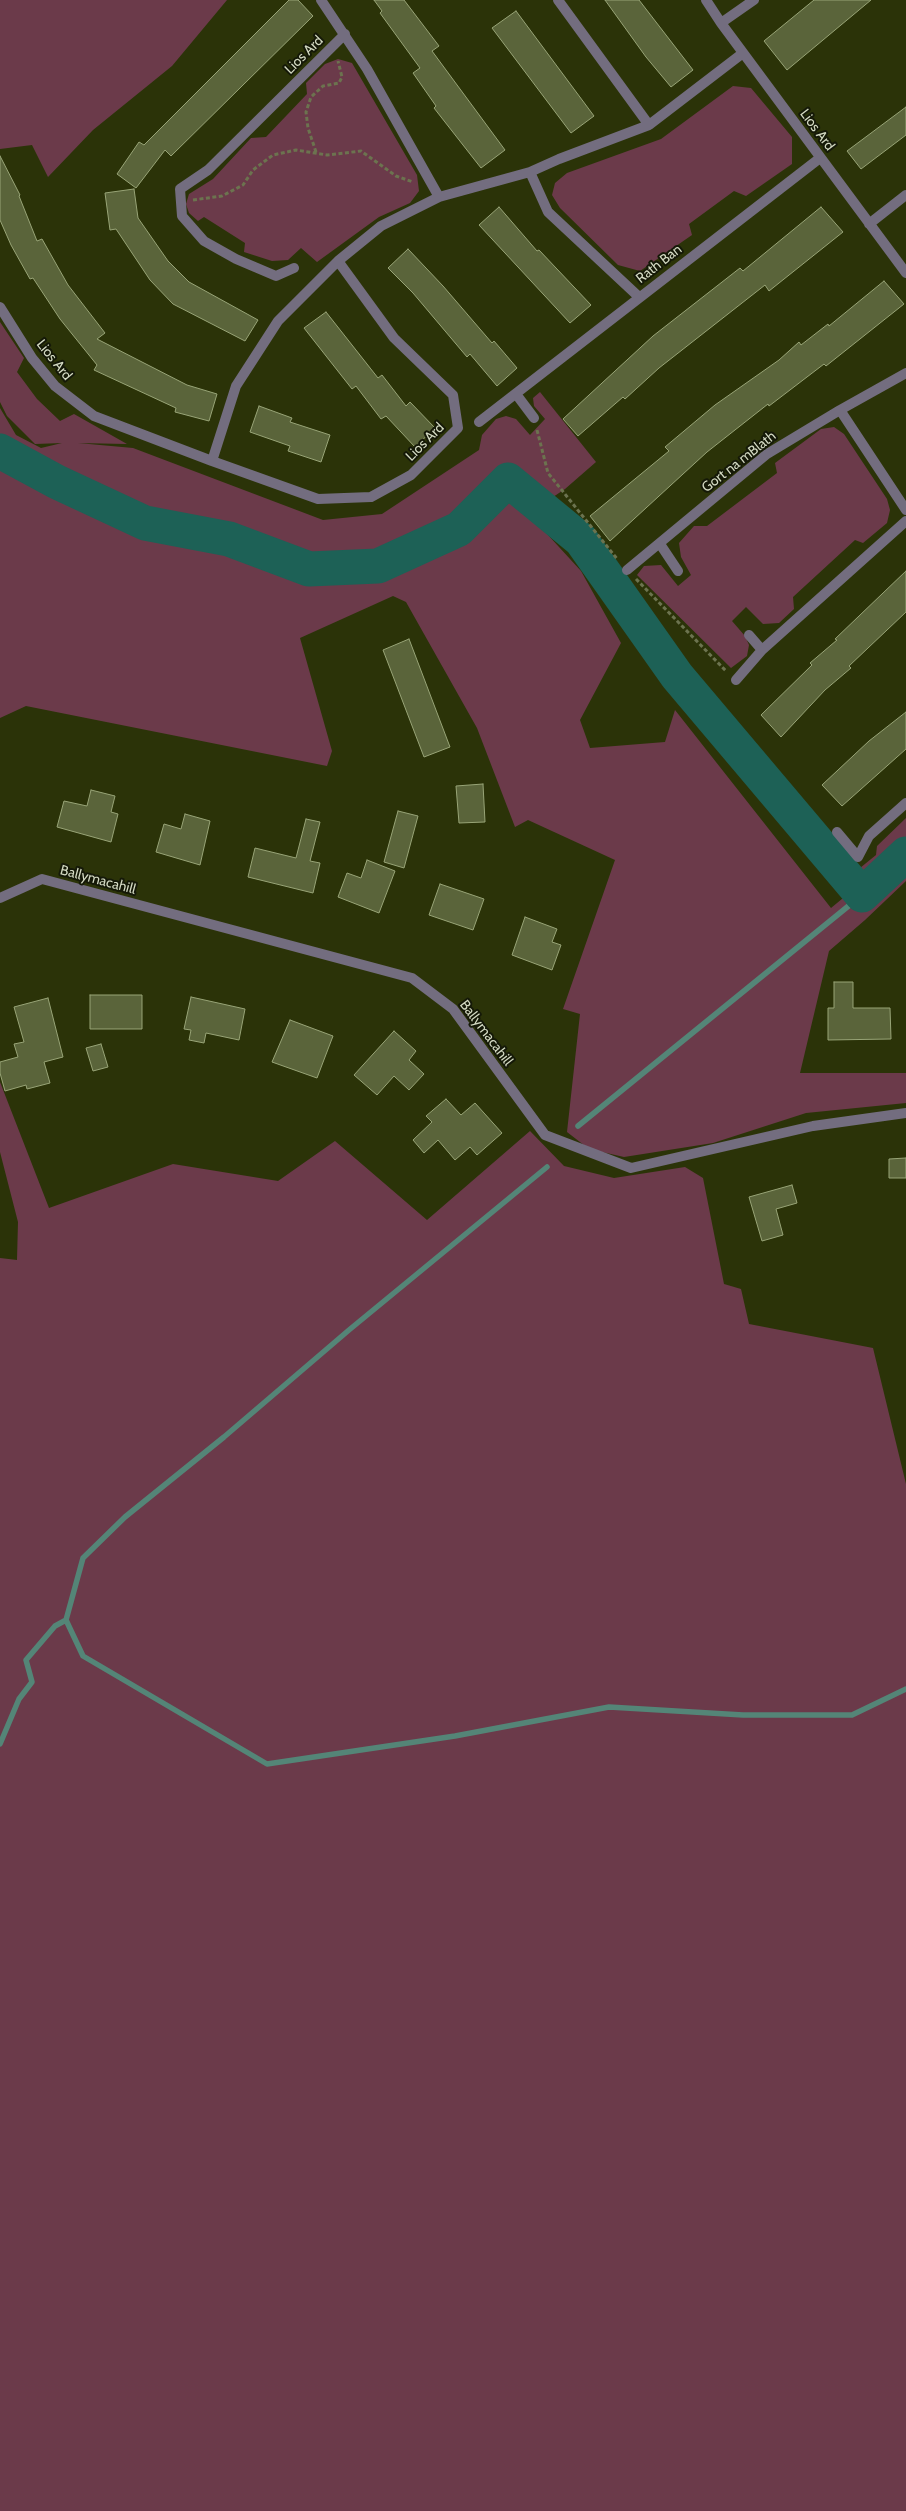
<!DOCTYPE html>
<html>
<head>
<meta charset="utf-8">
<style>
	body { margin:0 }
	canvas { display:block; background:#2b3308 }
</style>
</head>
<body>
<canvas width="906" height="2511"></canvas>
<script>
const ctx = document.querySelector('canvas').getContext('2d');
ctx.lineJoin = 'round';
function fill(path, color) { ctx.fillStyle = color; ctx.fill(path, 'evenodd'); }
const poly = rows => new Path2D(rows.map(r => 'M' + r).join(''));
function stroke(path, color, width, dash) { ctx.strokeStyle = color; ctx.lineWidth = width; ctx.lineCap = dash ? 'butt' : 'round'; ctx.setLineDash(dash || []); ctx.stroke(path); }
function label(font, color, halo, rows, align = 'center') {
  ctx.font = font + ' Cabin,sans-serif'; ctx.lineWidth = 4; ctx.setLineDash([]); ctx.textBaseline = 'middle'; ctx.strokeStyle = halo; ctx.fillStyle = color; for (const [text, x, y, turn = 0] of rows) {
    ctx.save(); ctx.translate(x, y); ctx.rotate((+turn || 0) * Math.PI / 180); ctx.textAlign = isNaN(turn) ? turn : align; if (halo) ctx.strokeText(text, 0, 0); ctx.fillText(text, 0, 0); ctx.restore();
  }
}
const green = poly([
	[0,0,227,0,172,66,93,130,48,177,32,145,0,149],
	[338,59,352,63,417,175,419,191,410,203,379,217,317,262,301,248,288,260,272,261,244,252,245,243,204,217,198,221,189,213,186,204,189,194,213,179,251,138,266,137,307,94,306,83,325,64],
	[733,86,751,88,792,137,792,164,746,196,734,191,689,224,692,235,640,271,618,265,560,208,552,195,555,183,567,173,661,139],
	[0,322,24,358,17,372,37,399,60,421,74,414,127,444,78,443,133,448,323,520,382,514,479,450,482,435,496,419,506,416,516,419,530,435,545,419,534,406,533,398,540,392,596,462,565,489,550,499,534,481,515,499,581,571,621,643,580,720,590,748,665,742,675,710,831,908,906,846,906,881,865,920,829,951,800,1073,906,1073,906,1103,806,1113,713,1143,624,1157,589,1149,567,1132,580,1014,563,1009,615,860,528,820,515,827,477,728,406,602,393,596,300,638,332,751,327,766,26,706,0,718,0,408,16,435,41,448,62,443,35,444,7,416,0,402],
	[834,427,844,434,887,499,890,510,887,523,863,543,855,540,793,597,794,609,779,623,763,624,746,607,732,621,745,636,749,645,747,656,731,668,637,575,644,566,661,565,678,586,691,575,681,557,679,543,694,526,707,526,777,473,775,463,821,429],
	[906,818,906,839,859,879,819,829,822,828,860,868,876,855,877,846],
	[0,1082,49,1208,173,1164,278,1181,335,1141,427,1220,530,1131,564,1166,614,1178,685,1167,703,1178,724,1284,741,1289,749,1324,873,1348,906,1484,906,2511,0,2511,0,1258,17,1260,18,1222,0,1152]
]);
const stream = poly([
	[578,1126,862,895],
	[547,1167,349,1330,224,1437,125,1517,83,1558,66,1620,83,1656,267,1764,455,1736,609,1707,743,1715,852,1715,906,1689],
	[0,1744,19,1699,32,1682,26,1660,55,1626,66,1620]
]);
const river = poly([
	[0,451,57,482,145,523,229,539,309,569,378,566,459,529,508,480,581,540,677,676,862,895,906,854]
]);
const building = poly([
	[289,0,298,0,313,16,171,156,165,150,136,188,117,174,139,142,144,145,289,0],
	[374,0,404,0,439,46,432,51,505,150,481,168,434,108,436,106,413,73,420,68,380,13,382,11,374,0],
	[605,0,639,0,693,70,671,87,646,57,605,0],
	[814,0,871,0,787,70,764,41,814,0],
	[516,11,594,116,571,133,492,28,516,11],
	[906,107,906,135,861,169,847,151,906,107],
	[0,156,20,195,19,196,37,241,42,239,68,285,105,333,97,339,187,385,217,394,209,421,175,412,176,408,94,370,97,365,60,319,33,278,30,279,11,245,0,220,0,156],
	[134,189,138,218,168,261,189,282,258,320,245,341,173,304,150,280,116,229,110,230,105,193,134,189],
	[499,207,537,251,539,250,591,305,570,323,479,225,499,207],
	[821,207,843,232,769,291,765,285,659,368,625,399,623,397,578,436,563,419,653,336,740,268,743,271,821,207],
	[408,249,443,286,492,343,494,341,517,368,497,386,470,354,467,357,413,293,388,268,408,249],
	[884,281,904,304,826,366,824,364,769,406,768,404,707,452,610,541,590,516,669,451,665,447,715,405,779,360,799,342,801,345,828,324,829,326,884,281],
	[326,312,378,378,382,375,406,406,410,402,435,428,415,447,386,416,381,419,356,386,352,389,304,328,326,312],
	[259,406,292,418,290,422,330,435,321,462,288,451,290,446,250,432,259,406],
	[906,571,906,612,849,666,851,668,825,690,781,737,761,715,812,665,810,663,837,640,835,639,906,571],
	[409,639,450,747,424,757,383,650,409,639],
	[906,712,906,749,842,806,822,785,869,741,906,712],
	[483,784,485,822,459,823,456,786,483,784],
	[91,790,115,796,111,812,118,814,111,842,57,827,64,801,87,806,91,790],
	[398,811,418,816,404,868,384,862,398,811],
	[185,814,210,821,200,865,156,852,164,824,181,829,185,814],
	[306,819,320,822,310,861,320,863,313,893,248,877,255,848,296,858,306,819],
	[367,860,395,871,379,913,338,897,347,873,361,878,367,860],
	[440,884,484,899,473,930,429,915,440,884],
	[525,917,557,929,552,942,561,945,552,970,512,955,525,917],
	[834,982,853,982,853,1008,890,1008,891,1039,828,1040,828,1008,834,1008,834,982],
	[90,995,142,995,142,1029,90,1029,90,995],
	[191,997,245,1009,239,1040,206,1033,204,1043,189,1040,191,1030,184,1029,191,997],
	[48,998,63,1057,44,1062,50,1083,27,1089,26,1085,5,1091,0,1073,0,1062,18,1057,14,1044,24,1042,14,1007,48,998],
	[290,1020,333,1036,317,1078,272,1062,290,1020],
	[394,1031,416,1051,409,1060,424,1074,409,1090,394,1076,377,1095,354,1075,394,1031],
	[101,1044,108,1067,93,1071,86,1048,101,1044],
	[446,1099,461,1115,475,1103,502,1133,477,1155,470,1147,455,1160,438,1140,424,1153,413,1140,432,1122,426,1116,446,1099],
	[906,1158,906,1178,889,1178,889,1159,906,1158],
	[792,1185,797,1203,776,1209,783,1235,762,1241,749,1197,792,1185]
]);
const path = poly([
	[316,152,308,128,306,112,311,97,323,86,339,83,342,77,338,61],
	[193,200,222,196,243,185,253,170,273,155,296,150,327,155,361,151,396,176,413,182],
	[537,430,548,473,618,560],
	[636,579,726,671]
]);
const street = poly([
	[321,0,367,69,439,197],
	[558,0,649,125,743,53],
	[706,0,721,23],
	[754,0,721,23,906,273],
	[530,172,548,212,639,297],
	[869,224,906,195],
	[294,268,276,276,236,259,204,241,182,216,180,189,208,170,345,34],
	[0,307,32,358,55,386,94,416,212,461,236,386,278,321,338,261,381,226,439,197,530,172,559,159,649,125],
	[906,373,840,410,906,510],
	[516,394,534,418],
	[479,422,820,158],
	[212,461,318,499,371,497,411,475,458,428,453,395,394,338,338,261],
	[660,544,678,571],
	[627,570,767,454,840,410],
	[749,635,762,650],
	[736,680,762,650,906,521],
	[837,832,858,857,869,836,906,803],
	[0,898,42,879,412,978,453,1009,545,1135,631,1168,813,1126,906,1113]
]);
const streetNames = [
	["Lios Ard",304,55,-45],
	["Lios Ard",817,130,53],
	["Rath Ban",659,264,-38],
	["Lios Ard",54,360,51],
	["Lios Ard",425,442,-45],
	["Gort na mBlath",739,462,-38],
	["Ballymacahill",98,880,15],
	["Ballymacahill",486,1033,53]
];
fill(green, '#6b3a4a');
stroke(stream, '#548577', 5.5);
stroke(river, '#1d6156', 35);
fill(building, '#5a643a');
stroke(building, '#98a477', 1);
stroke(path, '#6c734f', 3, [4, 2.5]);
stroke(street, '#736d7f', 10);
label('14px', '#d4dac3', '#151908', streetNames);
</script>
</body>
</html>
